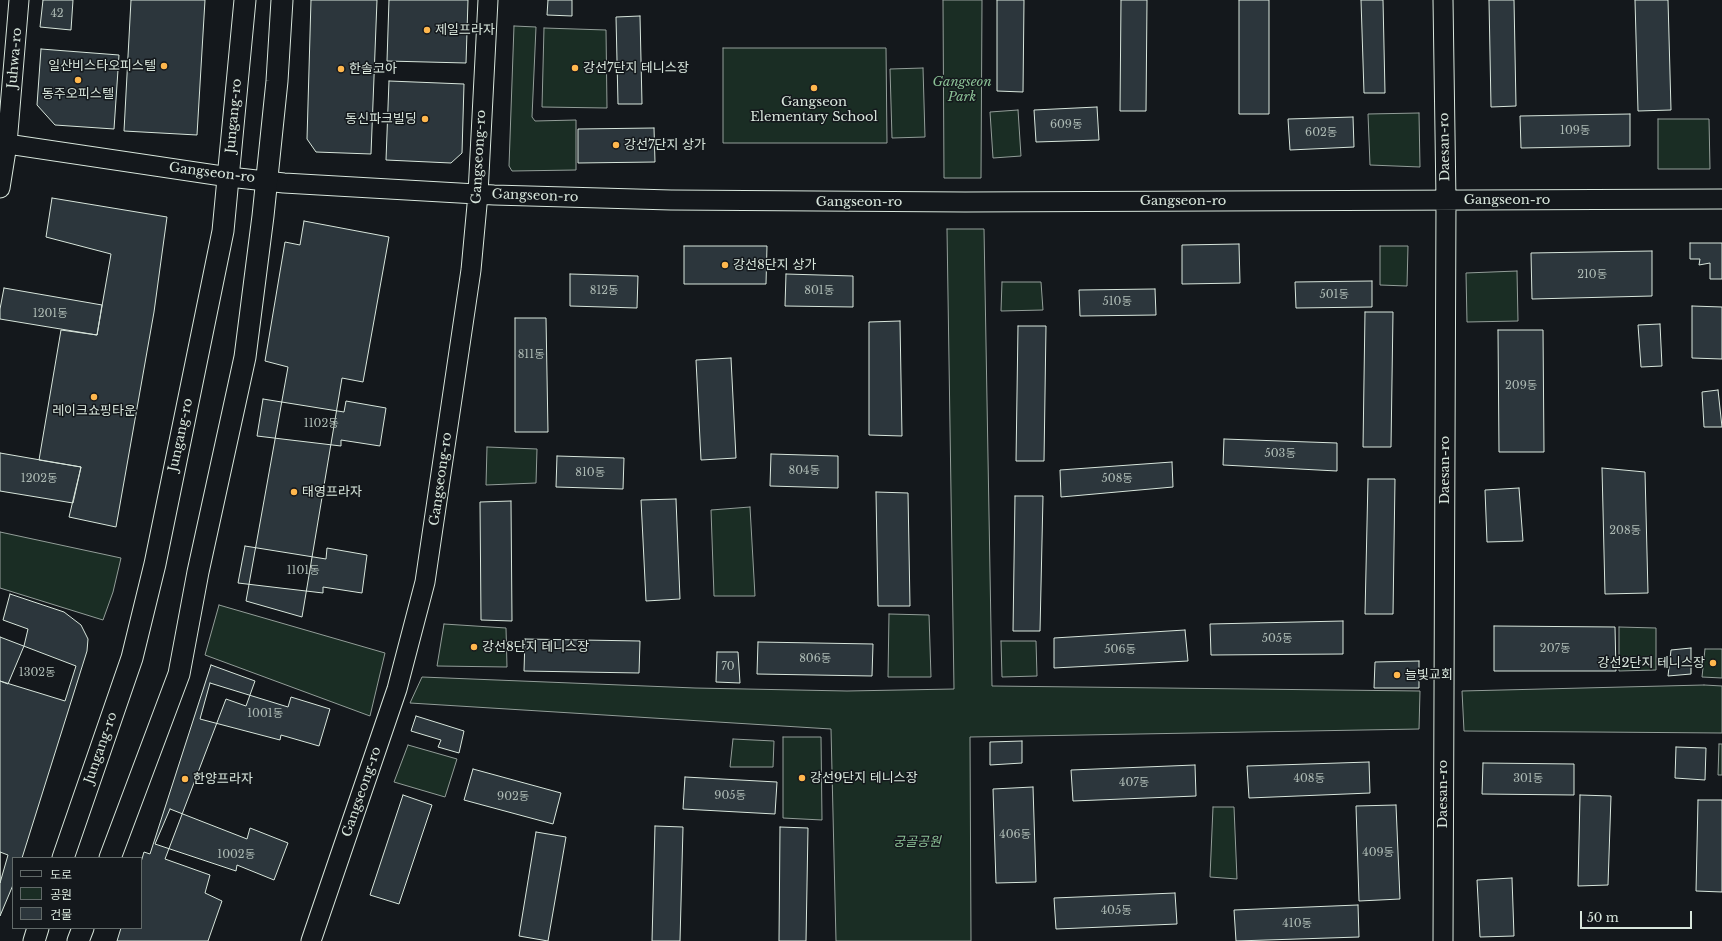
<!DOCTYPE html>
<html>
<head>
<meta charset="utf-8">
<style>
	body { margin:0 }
	#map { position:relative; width:1722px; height:941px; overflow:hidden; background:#14181c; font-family:"Libre Baskerville","Noto Sans KR",serif }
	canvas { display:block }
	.legend { position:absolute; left:12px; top:857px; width:130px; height:72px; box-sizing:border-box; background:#14181c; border:1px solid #626a69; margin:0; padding:5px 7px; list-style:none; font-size:12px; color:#d8e6dc }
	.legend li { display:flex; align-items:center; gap:8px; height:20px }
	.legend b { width:20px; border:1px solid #626a69 }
	.scale { position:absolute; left:1580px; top:911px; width:112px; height:18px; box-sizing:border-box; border:2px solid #d8e6dc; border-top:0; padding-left:5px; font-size:12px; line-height:14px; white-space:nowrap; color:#d8e6dc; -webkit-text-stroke:3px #14181c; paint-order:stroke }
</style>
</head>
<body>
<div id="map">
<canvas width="1722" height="941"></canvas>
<ul class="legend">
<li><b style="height:5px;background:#14181c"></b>도로</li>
<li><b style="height:11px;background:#1a2d24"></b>공원</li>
<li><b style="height:11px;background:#2c363c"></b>건물</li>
</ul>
<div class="scale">50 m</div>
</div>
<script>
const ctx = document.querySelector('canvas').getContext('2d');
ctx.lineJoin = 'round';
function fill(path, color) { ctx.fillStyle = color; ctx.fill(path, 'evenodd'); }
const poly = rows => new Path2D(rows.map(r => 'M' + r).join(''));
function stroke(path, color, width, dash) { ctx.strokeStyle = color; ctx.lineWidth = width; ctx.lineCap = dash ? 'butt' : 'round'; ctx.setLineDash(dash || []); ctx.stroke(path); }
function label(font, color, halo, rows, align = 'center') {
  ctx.font = font + ' "Libre Baskerville","Noto Sans KR",serif'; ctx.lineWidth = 3; ctx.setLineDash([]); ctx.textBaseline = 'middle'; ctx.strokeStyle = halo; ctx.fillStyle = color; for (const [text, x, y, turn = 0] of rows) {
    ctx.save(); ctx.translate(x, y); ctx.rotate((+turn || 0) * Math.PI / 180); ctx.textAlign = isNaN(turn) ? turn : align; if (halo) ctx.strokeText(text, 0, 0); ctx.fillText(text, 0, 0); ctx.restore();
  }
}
const green = poly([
	[943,0,982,0,981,178,944,178,943,0],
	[514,26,536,27,532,117,535,121,576,120,576,170,512,171,509,166,514,26],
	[544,28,606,30,607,108,542,107,544,28],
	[723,48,886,48,887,143,723,143,723,48],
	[923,68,925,137,892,138,890,69,923,68],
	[1018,110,1021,156,993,158,990,112,1018,110],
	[1419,113,1420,167,1370,165,1368,114,1419,113],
	[1658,119,1709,119,1710,169,1658,169,1658,119],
	[947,229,984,229,992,686,1420,691,1419,729,970,737,971,941,836,941,831,729,410,703,422,677,695,688,847,691,954,689,947,229],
	[1380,246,1408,246,1407,286,1380,285,1380,246],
	[1517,271,1518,321,1467,322,1466,273,1517,271],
	[1002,282,1041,282,1043,310,1001,311,1002,282],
	[487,447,537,449,536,483,486,485,487,447],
	[750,507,755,596,714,596,711,510,750,507],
	[0,532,121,558,113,592,103,620,0,588,0,532],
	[219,605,385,653,370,716,205,655,219,605],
	[889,614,929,615,931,677,888,677,889,614],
	[444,624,506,628,507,667,437,666,444,624],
	[1619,627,1656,628,1656,670,1619,671,1619,627],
	[1001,641,1036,641,1037,676,1002,677,1001,641],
	[1705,649,1722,649,1722,678,1702,677,1705,649],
	[1704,685,1722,686,1722,733,1464,731,1462,691,1704,685],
	[783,737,821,737,822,820,783,818,783,737],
	[733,739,774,741,773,767,730,767,733,739],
	[1719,744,1722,744,1722,775,1718,775,1719,744],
	[408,745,457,759,445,797,394,782,408,745],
	[1213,807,1234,807,1237,879,1210,877,1213,807]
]);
const building = poly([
	[43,0,73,0,71,30,40,27,43,0],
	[131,0,205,0,197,135,124,131,131,0],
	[311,0,377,0,371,154,316,152,307,139,311,0],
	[389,0,468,0,466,63,387,61,389,0],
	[548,0,572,0,572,16,547,15,548,0],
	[997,0,1024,0,1023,92,997,91,997,0],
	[1121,0,1147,0,1146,111,1120,111,1121,0],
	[1239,0,1269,0,1269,114,1239,114,1239,0],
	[1361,0,1383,0,1385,93,1364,93,1361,0],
	[1489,0,1514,0,1516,106,1491,107,1489,0],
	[1635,0,1668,0,1671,110,1638,111,1635,0],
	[640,16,642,104,618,104,616,17,640,16],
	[41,49,119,55,114,129,55,125,37,105,41,49],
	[389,81,464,84,462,153,451,163,386,160,389,81],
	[1097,107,1099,140,1036,142,1034,110,1097,107],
	[1630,114,1630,146,1521,148,1520,116,1630,114],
	[1353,117,1354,147,1290,150,1288,119,1353,117],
	[654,128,655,162,578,163,578,129,654,128],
	[52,198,167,217,154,312,116,527,69,517,81,467,39,460,61,330,97,335,111,254,46,237,52,198],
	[304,221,389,237,363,382,342,378,302,617,246,601,288,367,265,361,285,242,300,245,304,221],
	[1690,243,1722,243,1722,279,1710,279,1710,263,1699,265,1700,259,1690,259,1690,243],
	[1239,244,1240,283,1182,284,1182,245,1239,244],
	[684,246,767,246,766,284,684,284,684,246],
	[1652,251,1652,296,1532,299,1531,253,1652,251],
	[570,274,638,276,637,308,570,306,570,274],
	[786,274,853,276,853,307,785,306,786,274],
	[1372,281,1372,307,1296,308,1295,282,1372,281],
	[4,288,102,305,97,335,0,319,0,309,4,288],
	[1155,289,1156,315,1080,316,1079,290,1155,289],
	[1692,306,1722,307,1722,359,1692,358,1692,306],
	[1365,312,1393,312,1391,447,1363,447,1365,312],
	[515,318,546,318,548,432,515,432,515,318],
	[900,321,902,436,869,435,869,322,900,321],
	[1660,324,1662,366,1641,367,1638,325,1660,324],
	[1018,326,1046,326,1044,461,1016,461,1018,326],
	[1498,330,1543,330,1544,452,1499,452,1498,330],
	[731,358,736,458,701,460,696,360,731,358],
	[1718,390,1722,427,1704,427,1702,392,1718,390],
	[263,399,344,412,346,401,386,408,380,446,341,440,341,446,257,436,263,399],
	[1224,439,1337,443,1337,471,1223,465,1224,439],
	[0,453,81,467,73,503,0,491,0,453],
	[771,454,838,456,838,488,770,486,771,454],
	[557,456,624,458,623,489,556,487,557,456],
	[1172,462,1173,487,1061,497,1060,470,1172,462],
	[1602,468,1645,472,1648,593,1605,594,1602,468],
	[1368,479,1395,479,1393,614,1365,614,1368,479],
	[1519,488,1523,541,1487,542,1485,490,1519,488],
	[876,492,908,493,910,606,878,606,876,492],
	[1015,496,1043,496,1040,631,1013,631,1015,496],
	[676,499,680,599,646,601,641,500,676,499],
	[511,501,512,621,481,620,480,502,511,501],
	[245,546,326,559,327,548,367,555,362,593,323,587,323,593,238,583,245,546],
	[10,594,64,612,81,625,88,639,87,651,22,858,13,858,13,885,0,916,0,681,8,684,24,646,28,629,3,620,10,594],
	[1343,621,1343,654,1211,655,1210,624,1343,621],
	[1494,626,1615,627,1616,671,1494,671,1494,626],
	[1185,630,1188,661,1054,668,1054,638,1185,630],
	[0,637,76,666,65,701,0,681,0,637],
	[525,639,640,641,639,673,524,671,525,639],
	[758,642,873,644,872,676,757,674,758,642],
	[1691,648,1691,674,1668,676,1671,650,1691,648],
	[717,652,738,652,740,683,716,682,717,652],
	[1419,661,1419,688,1374,688,1375,662,1419,661],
	[211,665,255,681,246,706,226,699,165,859,210,875,205,893,222,901,208,941,117,941,121,928,141,928,141,862,144,852,150,854,211,665],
	[210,683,288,707,291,697,330,709,319,746,281,735,280,740,200,719,210,683],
	[416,716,464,731,459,753,438,747,441,740,411,731,416,716],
	[1022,741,1022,763,990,765,990,742,1022,741],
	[1676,747,1706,748,1705,780,1675,778,1676,747],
	[1369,762,1370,793,1249,798,1247,766,1369,762],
	[1483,763,1574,764,1574,795,1482,794,1483,763],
	[1195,765,1196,796,1073,801,1071,770,1195,765],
	[473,769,561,793,553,824,464,800,473,769],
	[685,777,777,782,775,814,683,809,685,777],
	[1033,787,1036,882,996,883,993,789,1033,787],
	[403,795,432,805,399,904,370,895,403,795],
	[1580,795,1611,796,1608,885,1578,886,1580,795],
	[1698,800,1722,800,1722,892,1696,891,1698,800],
	[1396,805,1400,899,1359,901,1356,806,1396,805],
	[170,809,247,839,250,828,288,843,274,880,237,865,236,871,155,844,170,809],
	[655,826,683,827,680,941,652,941,655,826],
	[780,827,808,828,806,941,779,941,780,827],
	[536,832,566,837,548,941,519,936,536,832],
	[0,852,8,855,0,883,0,852],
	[1512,878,1514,936,1480,937,1477,880,1512,878],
	[1175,893,1177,924,1056,929,1054,898,1175,893],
	[1358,905,1359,937,1236,941,1234,910,1358,905]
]);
const secondary = poly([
	[0,143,229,177,284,183,494,195,671,200,965,202,1722,199],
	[0,188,7,144,19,0],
	[311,941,397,689,425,582,471,270,478,194,488,0],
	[1443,941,1446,200,1443,0]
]);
const primary = poly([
	[63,858,132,658,155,564,223,231,245,0],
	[110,858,179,674,198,572,245,357,263,216,277,81,282,0],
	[34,941,38,928],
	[78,941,83,928]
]);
const markers = [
	[427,30,4,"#ffb74d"],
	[164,66,4,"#ffb74d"],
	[575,68,4,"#ffb74d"],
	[341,69,4,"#ffb74d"],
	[78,80,4,"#ffb74d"],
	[814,88,4,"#ffb74d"],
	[425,119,4,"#ffb74d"],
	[616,145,4,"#ffb74d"],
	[725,265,4,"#ffb74d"],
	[94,397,4,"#ffb74d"],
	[294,492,4,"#ffb74d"],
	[474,647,4,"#ffb74d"],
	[1713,663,4,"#ffb74d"],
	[1397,675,4,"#ffb74d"],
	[802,778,4,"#ffb74d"],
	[185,779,4,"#ffb74d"]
];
const numberNames = [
	["42",57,14],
	["609동",1066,125],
	["109동",1575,131],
	["602동",1321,133],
	["210동",1592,275],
	["812동",604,291],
	["801동",819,291],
	["501동",1334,295],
	["510동",1117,302],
	["1201동",50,314],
	["811동",531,355],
	["209동",1521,386],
	["1102동",321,424],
	["503동",1280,454],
	["804동",804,471],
	["810동",590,473],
	["1202동",39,479],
	["508동",1117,479],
	["208동",1625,531],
	["1101동",303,571],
	["505동",1277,639],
	["207동",1555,649],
	["506동",1120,650],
	["806동",815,659],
	["70",728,667],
	["1302동",37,673],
	["1001동",265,714],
	["408동",1309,779],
	["301동",1528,779],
	["407동",1134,783],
	["905동",730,796],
	["902동",513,797],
	["406동",1015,835],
	["409동",1378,853],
	["1002동",236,855],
	["405동",1116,911],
	["410동",1297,924]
];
const poiNames = [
	["제일프라자",435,30],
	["일산비스타오피스텔",156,66,"right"],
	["강선7단지 테니스장",583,68],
	["한솔코아",349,69],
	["동주오피스텔",78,94,"center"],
	["Gangseon",814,102,"center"],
	["Elementary School",814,117,"center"],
	["동신파크빌딩",417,119,"right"],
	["강선7단지 상가",624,145],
	["강선8단지 상가",733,265],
	["레이크쇼핑타운",94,411,"center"],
	["태영프라자",302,492],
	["강선8단지 테니스장",482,647],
	["강선2단지 테니스장",1705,663,"right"],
	["늘빛교회",1405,675],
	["강선9단지 테니스장",810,778],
	["한양프라자",193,779]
];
const streetNames = [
	["Juhwa-ro",15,58,-85],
	["Jungang-ro",234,116,-85],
	["Daesan-ro",1445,147,-91],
	["Gangseong-ro",479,157,-87],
	["Gangseon-ro",212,173,7],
	["Gangseon-ro",535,196,2],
	["Gangseon-ro",1507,200],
	["Gangseon-ro",1183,201],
	["Gangseon-ro",859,202],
	["Jungang-ro",181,435,-78],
	["Daesan-ro",1445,470,-90],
	["Gangseong-ro",441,479,-82],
	["Jungang-ro",101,748,-71],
	["Gangseong-ro",362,792,-71],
	["Daesan-ro",1443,794,-90]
];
const parkNames = [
	["Gangseon",962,82],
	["Park",962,97],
	["궁골공원",917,842]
];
fill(green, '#1a2d24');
stroke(green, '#939e99', 1);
fill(building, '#2c363c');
stroke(building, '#d8e6dc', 1);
stroke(secondary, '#d8e6dc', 21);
stroke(primary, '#d8e6dc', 23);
stroke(secondary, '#14181c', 19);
stroke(primary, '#14181c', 21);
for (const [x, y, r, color] of markers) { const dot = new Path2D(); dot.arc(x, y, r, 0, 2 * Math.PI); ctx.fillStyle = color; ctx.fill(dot); stroke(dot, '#14181c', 1.5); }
label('11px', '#adbab4', null, numberNames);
label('13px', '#d8e6dc', '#14181c', poiNames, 'left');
label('13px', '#d8e6dc', '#14181c', streetNames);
label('italic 13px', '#8ac095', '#14181c', parkNames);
</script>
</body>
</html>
